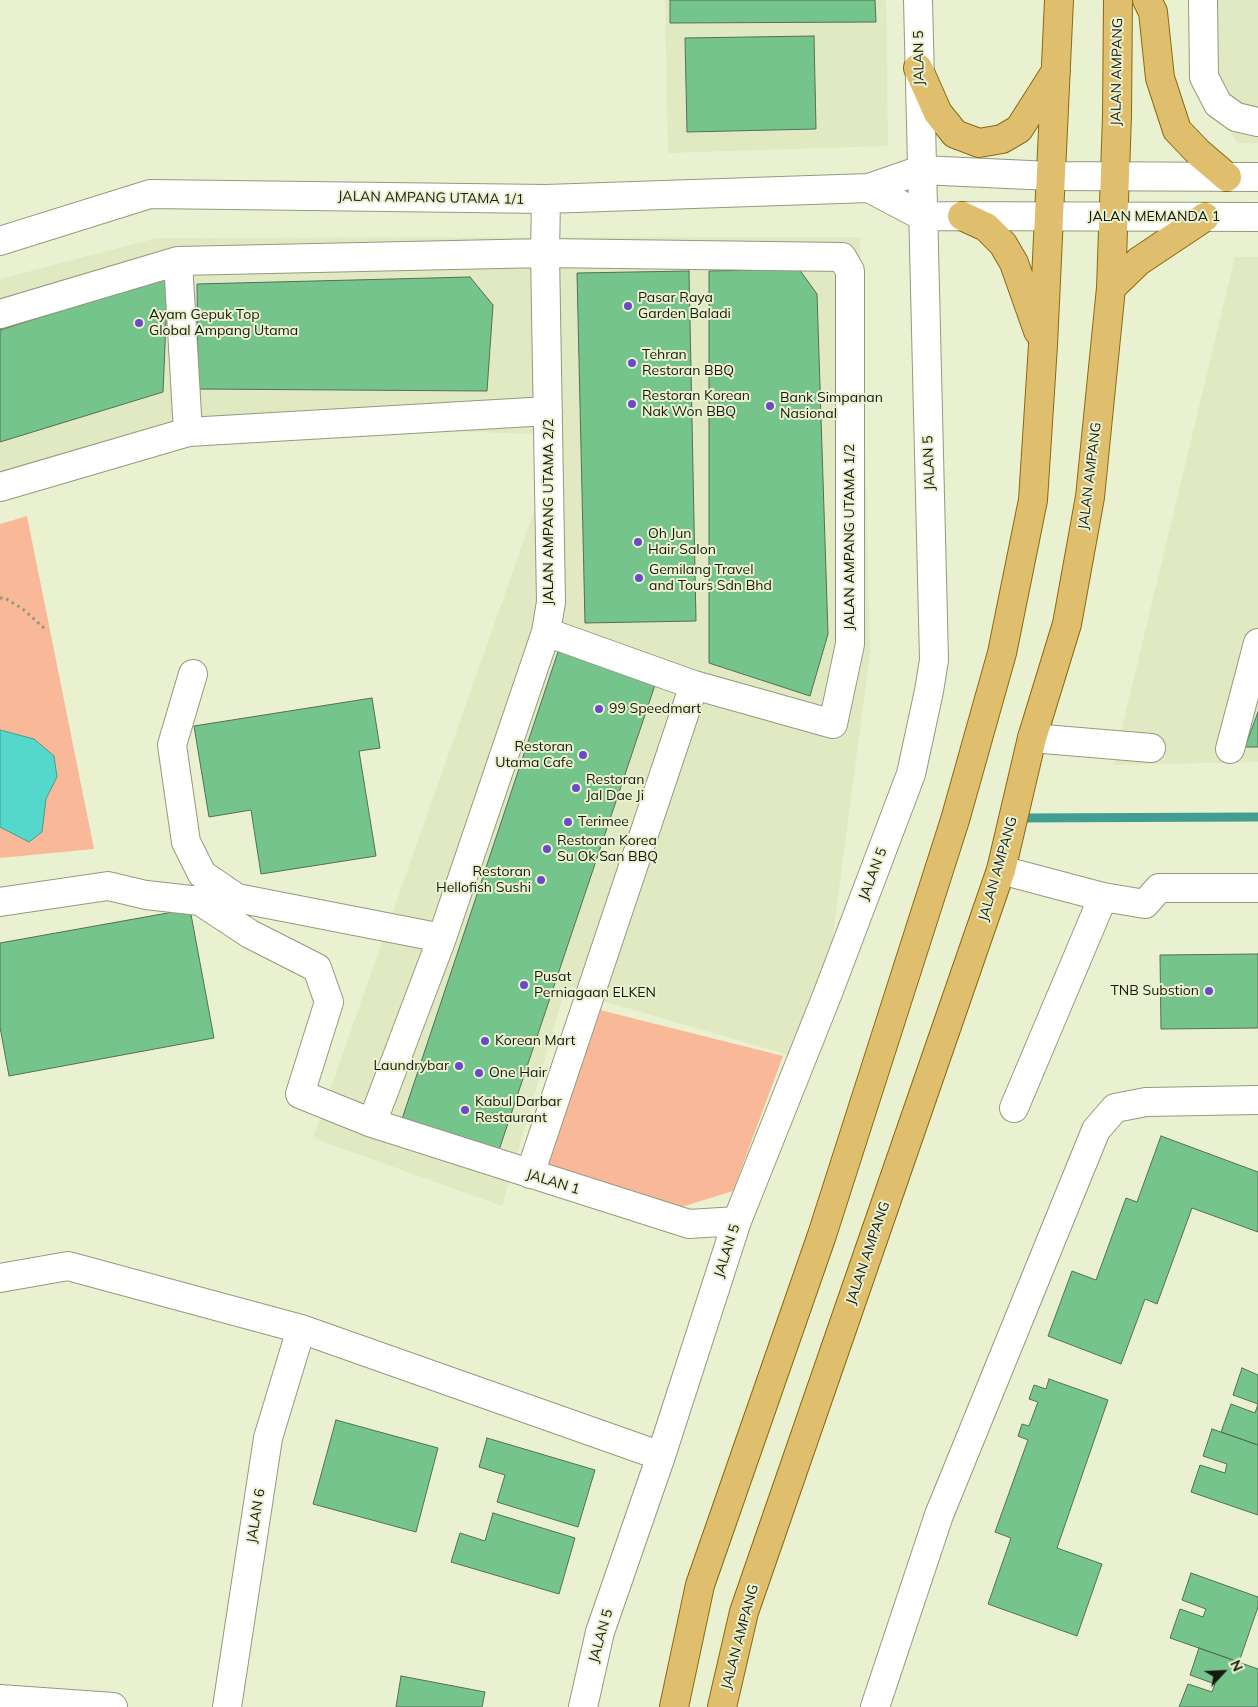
<!DOCTYPE html>
<html>
<head>
<meta charset="utf-8">
<style>
	body { margin:0 }
	#map { position:relative; width:1258px; height:1707px; overflow:hidden; background:#eaf1d1; font-family:Mulish,sans-serif }
	canvas { display:block }
	.north { position:absolute; left:1198px; top:1647px; width:50px; height:50px; -webkit-text-stroke:4px #eaf1d1; paint-order:stroke; rotate:65deg; font-size:14px; font-weight:700; line-height:20px; text-align:center; color:#17190e }
	.north::after { content:''; display:block; margin:auto; width:18px; height:22px; background:#17190e; clip-path:polygon(50% 0,100% 100%,50% 72%,0 100%) }
</style>
</head>
<body>
<div id="map">
<canvas width="1258" height="1707"></canvas>
<div class="north">N</div>
</div>
<script>
const ctx = document.querySelector('canvas').getContext('2d');
ctx.lineJoin = 'round';
function fill(path, color) { ctx.fillStyle = color; ctx.fill(path, 'evenodd'); }
const poly = rows => new Path2D(rows.map(r => 'M' + r).join(''));
function stroke(path, color, width, dash) { ctx.strokeStyle = color; ctx.lineWidth = width; ctx.lineCap = dash ? 'butt' : 'round'; ctx.setLineDash(dash || []); ctx.stroke(path); }
function label(font, color, halo, rows, align = 'center') {
  ctx.font = font + ' Mulish,sans-serif'; ctx.lineWidth = 4; ctx.setLineDash([]); ctx.textBaseline = 'middle'; ctx.strokeStyle = halo; ctx.fillStyle = color; for (const [text, x, y, turn = 0] of rows) {
    ctx.save(); ctx.translate(x, y); ctx.rotate((+turn || 0) * Math.PI / 180); ctx.textAlign = isNaN(turn) ? turn : align; if (halo) ctx.strokeText(text, 0, 0); ctx.fillText(text, 0, 0); ctx.restore();
  }
}
const built = poly([
	[665,0,886,0,888,146,668,153],
	[1191,0,1258,0,1258,143,1237,143,1191,63],
	[860,237,870,654,816,1063,565,990,502,1206,313,1138,561,435,212,423,0,495,0,279,157,238],
	[1235,257,1258,257,1258,762,1113,765]
]);
const green = poly([
	[27,516,94,849,0,858,0,524],
	[596,1009,783,1056,733,1191,675,1209,543,1164]
]);
const water = poly([
	[0,730,34,739,54,756,57,777,46,799,42,832,29,842,0,827,0,730]
]);
const stream = poly([
	[1016,818,1258,817]
]);
const building = poly([
	[670,0,875,0,876,22,670,23,670,0],
	[814,36,816,129,687,132,685,38,814,36],
	[799,269,817,294,828,634,810,696,709,663,709,271,799,269],
	[689,271,696,621,585,623,577,273,689,271],
	[168,277,163,392,0,442,0,330,168,277],
	[470,277,493,305,487,391,198,389,197,284,470,277],
	[559,649,656,682,497,1156,401,1122,559,649],
	[372,698,380,748,359,751,376,856,261,874,251,810,209,817,194,726,372,698],
	[1258,712,1258,747,1245,747,1258,712],
	[190,909,214,1038,9,1076,0,1027,0,943,190,909],
	[1258,954,1258,1028,1161,1029,1160,955,1258,954],
	[1161,1136,1258,1172,1258,1232,1192,1208,1157,1304,1145,1299,1121,1364,1048,1336,1072,1271,1096,1280,1126,1198,1137,1202,1161,1136],
	[1242,1368,1258,1375,1258,1445,1221,1432,1231,1404,1255,1413,1258,1404,1233,1395,1242,1368],
	[1049,1379,1108,1400,1057,1548,1102,1564,1077,1636,988,1604,1011,1538,995,1532,1028,1440,1018,1436,1022,1424,1029,1426,1038,1402,1029,1399,1034,1385,1046,1389,1049,1379],
	[336,1420,438,1448,416,1532,313,1504,336,1420],
	[1212,1429,1258,1445,1258,1515,1191,1492,1200,1465,1225,1473,1227,1464,1203,1456,1212,1429],
	[487,1438,595,1470,578,1527,497,1502,505,1475,479,1467,487,1438],
	[493,1513,575,1538,559,1594,451,1562,460,1533,485,1541,493,1513],
	[1191,1573,1258,1597,1258,1607,1239,1662,1170,1638,1180,1609,1203,1617,1206,1609,1182,1600,1191,1573],
	[1199,1648,1258,1669,1258,1707,1179,1707,1188,1684,1212,1692,1215,1684,1190,1675,1199,1648],
	[401,1676,485,1692,482,1707,396,1707,401,1676]
]);
const path = poly([
	[0,598,5,598,24,610,45,629]
]);
const minor = poly([
	[1203,0,1204,77,1218,104,1236,117,1258,122],
	[869,188,922,216,1258,217],
	[0,241,150,194,546,199,869,188,921,170,1051,176,1258,177],
	[178,261,188,432],
	[0,314,178,261,545,253,842,257,850,271,850,644,833,724,694,685,546,632],
	[0,487,188,432,548,411],
	[193,674,172,745,186,842,202,874,237,898,442,938],
	[1032,738,1151,748],
	[1230,749,1258,643],
	[1001,870,1103,897,1145,904,1159,888,1258,888],
	[0,902,108,886,146,895,200,901,250,934,317,968,329,1002,300,1094,372,1123,689,1224,737,1221],
	[1014,1108,1103,897],
	[372,1123,442,938,546,632,551,602,545,253,546,199],
	[530,1174,694,685],
	[0,1278,68,1266,301,1329,661,1456],
	[0,1699,113,1707],
	[227,1707,268,1438,301,1329],
	[583,1707,600,1632,661,1456,737,1221,828,993,911,774,929,691,934,660,918,0],
	[875,1707,939,1515,1096,1130,1115,1108,1146,1102,1258,1100]
]);
const major = poly([
	[1147,0,1153,12,1160,78,1177,130,1199,153,1227,177],
	[918,68,938,113,955,134,979,143,1002,139,1019,129,1056,71],
	[962,216,986,227,1003,244,1014,263,1038,331],
	[1111,288,1139,261,1205,217],
	[674,1707,700,1585,822,1235,955,820,1002,653,1033,500,1043,345,1059,0],
	[722,1707,744,1612,1001,870,1032,738,1067,624,1090,497,1111,288,1117,116,1118,0]
]);
const markers = [
	[628,306,5,"#6b4ac3"],
	[139,323,5,"#6b4ac3"],
	[632,363,5,"#6b4ac3"],
	[632,404,5,"#6b4ac3"],
	[770,406,5,"#6b4ac3"],
	[638,542,5,"#6b4ac3"],
	[639,578,5,"#6b4ac3"],
	[599,709,5,"#6b4ac3"],
	[583,755,5,"#6b4ac3"],
	[576,788,5,"#6b4ac3"],
	[568,822,5,"#6b4ac3"],
	[547,849,5,"#6b4ac3"],
	[541,880,5,"#6b4ac3"],
	[524,985,5,"#6b4ac3"],
	[1209,991,5,"#6b4ac3"],
	[485,1041,5,"#6b4ac3"],
	[459,1066,5,"#6b4ac3"],
	[479,1073,5,"#6b4ac3"],
	[465,1110,5,"#6b4ac3"]
];
const streetNames = [
	["JALAN 5",919,58,-91],
	["JALAN AMPANG",1117,72,-89],
	["JALAN AMPANG UTAMA 1/1",431,198,1],
	["JALAN MEMANDA 1",1154,217],
	["JALAN 5",929,463,-92],
	["JALAN AMPANG",1090,476,-83],
	["JALAN AMPANG UTAMA 2/2",549,512,-90],
	["JALAN AMPANG UTAMA 1/2",850,537,-90],
	["JALAN AMPANG",998,869,-74],
	["JALAN 5",873,874,-69],
	["JALAN 1",553,1182,17],
	["JALAN 5",727,1251,-72],
	["JALAN AMPANG",868,1253,-71],
	["JALAN 6",256,1516,-81],
	["JALAN 5",601,1636,-74],
	["JALAN AMPANG",740,1637,-75]
];
const poiNames = [
	["Pasar Raya",638,298],
	["Garden Baladi",638,314],
	["Ayam Gepuk Top",149,315],
	["Global Ampang Utama",149,331],
	["Tehran",642,355],
	["Restoran BBQ",642,371],
	["Restoran Korean",642,396],
	["Nak Won BBQ",642,412],
	["Bank Simpanan",780,398],
	["Nasional",780,414],
	["Oh Jun",648,534],
	["Hair Salon",648,550],
	["Gemilang Travel",649,570],
	["and Tours Sdn Bhd",649,586],
	["99 Speedmart",609,709],
	["Restoran",573,747,"right"],
	["Utama Cafe",573,763,"right"],
	["Restoran",586,780],
	["Jal Dae Ji",586,796],
	["Terimee",578,822],
	["Restoran Korea",557,841],
	["Su Ok San BBQ",557,857],
	["Restoran",531,872,"right"],
	["Hellofish Sushi",531,888,"right"],
	["Pusat",534,977],
	["Perniagaan ELKEN",534,993],
	["TNB Substion",1199,991,"right"],
	["Korean Mart",495,1041],
	["Laundrybar",449,1066,"right"],
	["One Hair",489,1073],
	["Kabul Darbar",475,1102],
	["Restaurant",475,1118]
];
fill(built, '#e0e9c1');
fill(green, '#f9b999');
fill(water, '#56d7cb');
stroke(water, '#439e92', 1);
stroke(stream, '#439e92', 9);
fill(building, '#74c48b');
stroke(building, '#556f5b', 1);
stroke(minor, '#949a7c', 30);
stroke(major, '#8b6a0e', 30);
stroke(path, '#929780', 3, [2.5, 4]);
stroke(minor, '#fff', 28);
stroke(major, '#dfbf6e', 28);
for (const [x, y, r, color] of markers) { const dot = new Path2D(); dot.arc(x, y, r, 0, 2 * Math.PI); ctx.fillStyle = color; ctx.fill(dot); stroke(dot, '#eaf1d1', 2); }
label('14px', '#17190e', '#eaf1d1', streetNames);
label('14px', '#17190e', '#eaf1d1', poiNames, 'left');
</script>
</body>
</html>
